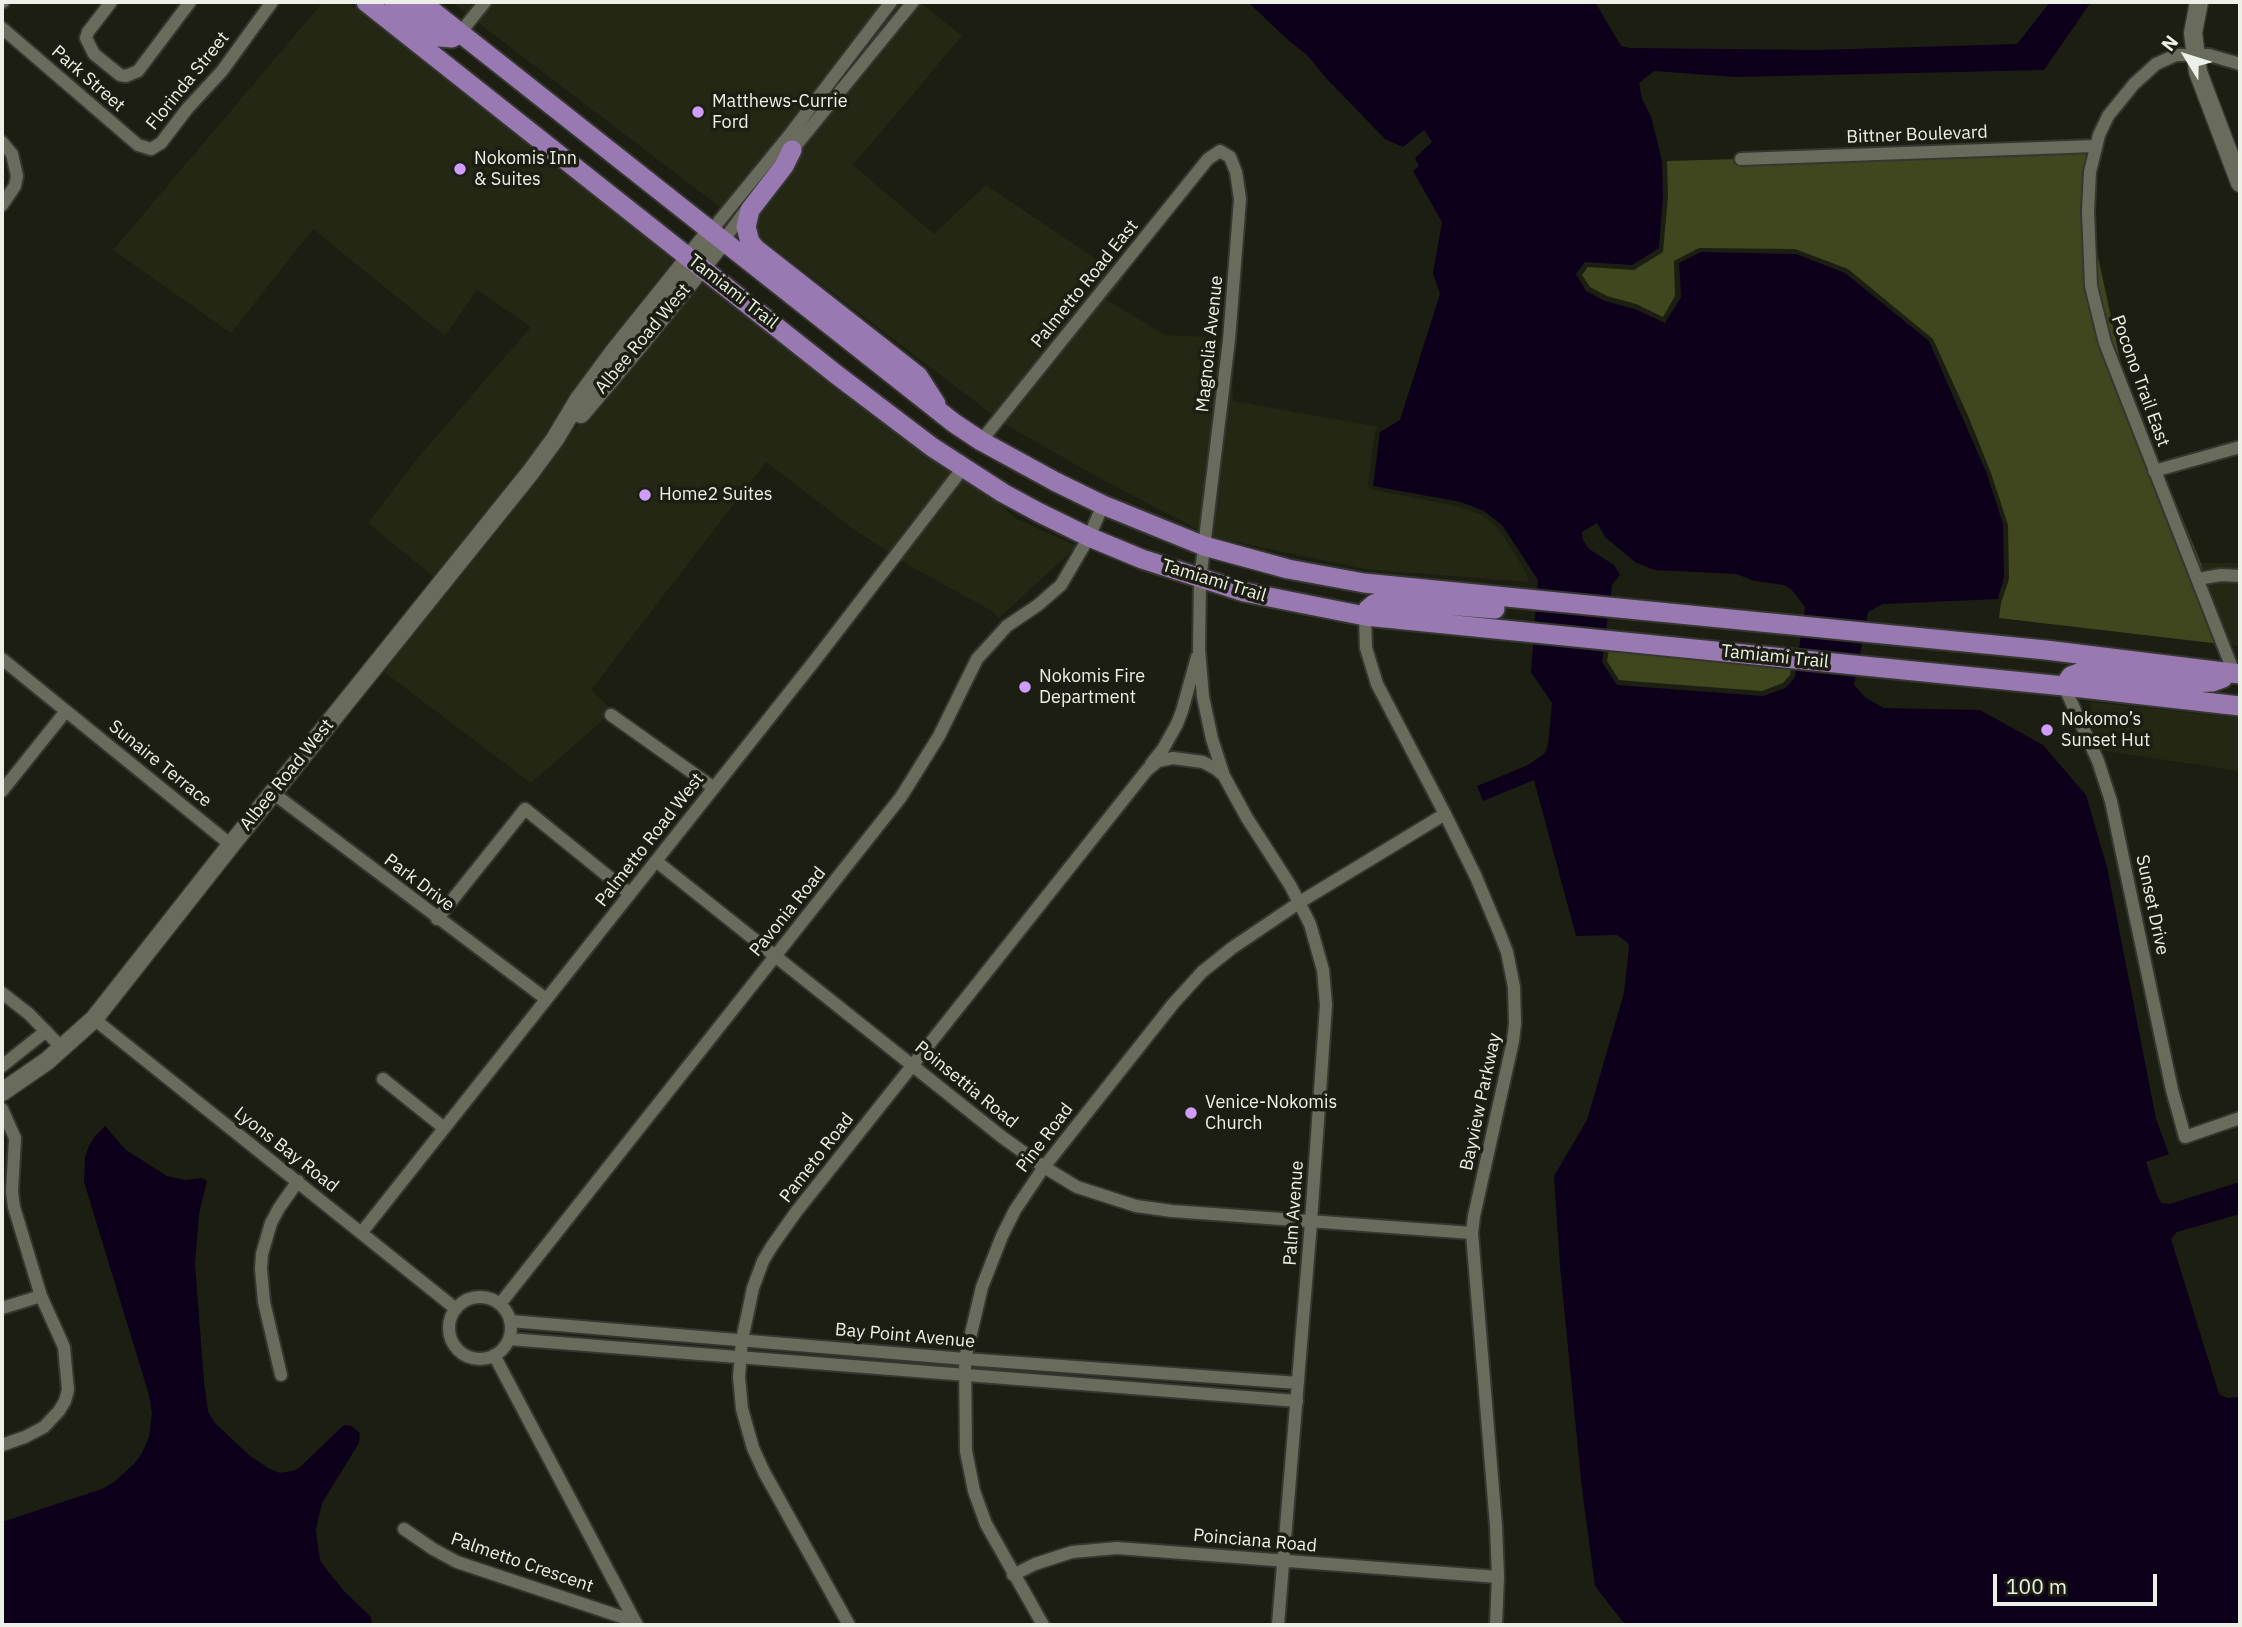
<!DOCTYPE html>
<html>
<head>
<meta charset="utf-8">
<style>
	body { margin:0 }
	#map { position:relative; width:2242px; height:1627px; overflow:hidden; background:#1c1e11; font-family:"IBM Plex Sans",sans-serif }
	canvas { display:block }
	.frame { position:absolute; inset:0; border:4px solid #edf0e7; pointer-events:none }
	.north { position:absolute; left:2151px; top:21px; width:70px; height:70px; -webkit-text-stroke:5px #1c1e11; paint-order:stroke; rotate:308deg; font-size:19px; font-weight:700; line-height:28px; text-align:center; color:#edf0e7 }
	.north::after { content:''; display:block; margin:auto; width:24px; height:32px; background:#edf0e7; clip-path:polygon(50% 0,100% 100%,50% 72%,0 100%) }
	.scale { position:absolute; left:1993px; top:1574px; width:164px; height:32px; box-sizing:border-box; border:4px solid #edf0e7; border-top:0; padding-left:9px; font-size:21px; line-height:24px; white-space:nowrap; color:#edf0e7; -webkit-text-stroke:5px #1c1e11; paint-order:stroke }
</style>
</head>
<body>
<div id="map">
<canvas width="2242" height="1627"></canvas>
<div class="frame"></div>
<div class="north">N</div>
<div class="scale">100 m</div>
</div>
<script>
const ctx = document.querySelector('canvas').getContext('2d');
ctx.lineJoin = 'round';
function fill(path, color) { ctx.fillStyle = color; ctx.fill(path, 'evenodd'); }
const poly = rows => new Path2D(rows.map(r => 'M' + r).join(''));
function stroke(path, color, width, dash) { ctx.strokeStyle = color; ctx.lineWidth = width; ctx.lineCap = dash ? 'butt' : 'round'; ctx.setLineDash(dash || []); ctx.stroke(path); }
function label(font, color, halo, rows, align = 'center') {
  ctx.font = font + ' "IBM Plex Sans",sans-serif'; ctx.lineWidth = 7; ctx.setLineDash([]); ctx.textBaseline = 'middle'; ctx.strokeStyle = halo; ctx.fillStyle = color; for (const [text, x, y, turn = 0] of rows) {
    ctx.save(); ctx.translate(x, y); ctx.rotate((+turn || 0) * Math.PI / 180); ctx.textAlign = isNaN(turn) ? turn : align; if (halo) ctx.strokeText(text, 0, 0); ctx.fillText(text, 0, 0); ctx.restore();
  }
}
const built = poly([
	[323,2,348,2,681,258,550,436,436,579,368,523,417,459,531,327,477,290,445,336,313,229,231,333,113,250],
	[451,2,920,2,962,36,853,165,934,234,986,185,1124,278,1107,300,1165,335,1231,338,1233,401,1379,427,1375,431,1368,484,1370,489,1460,507,1482,515,1498,528,1526,572,1529,582,1365,569,1212,537,1094,475,1006,425],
	[703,276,978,484,1016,519,1077,546,999,618,990,610,910,566,855,530,766,462,591,690,613,711,531,783,380,669,560,443,589,414],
	[2201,563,2240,563,2240,646,2221,644],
	[2090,702,2240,718,2240,771,2097,750]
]);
const green = poly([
	[2089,149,2094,238,2124,378,2201,563,2221,644,1999,618,2001,603,2009,579,2008,525,1991,473,1969,418,1933,339,1848,269,1795,249,1699,248,1674,261,1675,296,1663,317,1636,304,1607,296,1590,287,1582,275,1588,267,1634,270,1663,252,1668,196,1667,161],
	[1609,649,1792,664,1790,675,1783,683,1762,691,1642,682,1619,680,1607,661]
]);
const water = poly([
	[1248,2,1595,2,1621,46,1630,48,1817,50,2017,44,2050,2,2091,2,2044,70,1735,77,1654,71,1639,83,1642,99,1651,116,1662,161,1663,195,1659,248,1632,265,1585,262,1576,274,1586,291,1605,301,1635,309,1665,323,1681,297,1679,263,1701,252,1796,254,1845,273,1929,341,1987,474,2003,524,2004,577,1998,599,1883,604,1868,612,1854,685,1866,698,1884,708,1980,710,2043,745,2086,795,2107,867,2156,1119,2169,1154,2146,1162,2158,1198,2162,1203,2169,1204,2240,1182,2240,1214,2177,1232,2171,1239,2219,1394,2227,1398,2240,1397,2240,1625,1629,1625,1623,1622,1595,1586,1582,1489,1560,1267,1554,1176,1587,1120,1624,993,1629,947,1628,943,1617,935,1576,936,1534,780,1483,801,1477,786,1528,765,1545,753,1548,745,1552,703,1531,672,1538,580,1502,525,1484,511,1461,502,1373,486,1380,432,1400,420,1440,294,1433,273,1442,222,1413,171,1419,166,1415,158,1432,142,1424,130,1403,147,1385,139,1327,79,1307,55,1287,39],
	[1597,523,1605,537,1635,562,1654,570,1736,574,1755,581,1784,585,1792,590,1805,607,1795,677,1786,688,1763,696,1617,685,1602,662,1612,585,1620,575,1614,565,1589,549,1583,540,1582,532],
	[105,1126,126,1150,167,1176,185,1180,202,1178,207,1181,199,1214,195,1264,204,1382,208,1411,214,1422,249,1455,268,1468,280,1473,292,1471,299,1468,344,1425,351,1426,360,1433,359,1443,322,1503,316,1529,317,1540,320,1560,327,1570,344,1591,371,1617,372,1625,2,1625,2,1522,102,1489,114,1482,134,1464,142,1453,149,1437,152,1413,149,1395,84,1182,85,1157,89,1146,95,1136]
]);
const street = poly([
	[2,2,3,2],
	[111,2,88,32,86,38,94,54,120,75,126,76,138,71,190,2],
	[2,28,138,145,151,149,161,143,187,109,222,71,272,2],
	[460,33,485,2],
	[2,142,12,154,17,176,15,186,2,205],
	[789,154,913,2],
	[1741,159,2095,146],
	[711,231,791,133,891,2],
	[723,241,746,210],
	[981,441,1208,159,1220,151,1230,157,1236,172,1240,199,1229,340,1200,580,1199,649,1203,697,1212,739,1224,776,1247,818,1290,885,1310,924,1323,970,1326,1005,1311,1222,1278,1625],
	[2154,471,2240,447],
	[2198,579,2221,575,2240,576],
	[1365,616,1366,648,1377,684,1445,814,1476,877,1500,934,1507,952,1514,987,1515,1024,1513,1041,1474,1216,1472,1233,1496,1526,1498,1577,1496,1625],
	[2,659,231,845],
	[2234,673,2105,343,2091,286,2088,211,2090,172,2099,135,2108,116,2134,84,2156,64,2176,55,2209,55,2240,64],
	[2064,686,2098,761,2111,801,2172,1090,2185,1137,2240,1118],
	[611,715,714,788],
	[1151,764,1163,749,1177,724,1182,711,1197,657],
	[2,791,66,711],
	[273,793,546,999],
	[656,861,1002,1137,1044,1167,1077,1187,1136,1206,1172,1211,1472,1233],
	[437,919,525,809,630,894],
	[2,993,29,1014,63,1049],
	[94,1019,456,1309],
	[2,1066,46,1031],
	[383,1079,444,1128],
	[2,1109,15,1138,12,1192,14,1207,41,1296,64,1347,68,1390,65,1401,59,1411,44,1427,25,1437,2,1445],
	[362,1232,816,659,963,468],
	'449 1328a31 31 0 1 1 62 0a31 31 0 1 1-62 0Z',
	[500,1304,901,797,939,736,977,659,1007,626,1038,605,1061,585,1089,537,1103,505],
	[2,1308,41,1296],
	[510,1321,965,1359,1298,1383],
	[509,1339,1297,1401],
	[494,1355,637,1625],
	[281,1375,264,1302,261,1269,262,1254,271,1223,279,1208,298,1181],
	[404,1529,433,1549,457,1562,634,1621],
	[1013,1575,1035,1564,1072,1552,1117,1548,1498,1577],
	[849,1625,764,1472,753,1448,742,1409,739,1377,742,1340,753,1288,763,1261,772,1246,796,1212,1147,770,1158,761,1173,758,1203,762,1216,769,1223,775],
	[1043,1625,986,1524,974,1491,966,1451,965,1359,982,1287,1002,1236,1015,1210,1044,1167,1173,1004,1202,972,1232,948,1300,902,1445,814]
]);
const secondary = poly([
	[2199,2,2193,33,2198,72,2240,183],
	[581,414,639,345,723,241],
	[2,1092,47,1061,94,1019,231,845,530,473,555,439,579,399,613,353,711,231]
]);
const primary = poly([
	[366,2,837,375,932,447,1003,493,1038,512,1089,537,1142,559,1244,592,1365,616,2064,686,2240,706],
	[394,2,439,37,452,38,460,33],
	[421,2,954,423,981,441,1056,482,1103,505,1204,546,1288,569,1364,583,2046,650,2240,674],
	[792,150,784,166,750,210,746,227,750,242,756,249,918,376,936,404],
	[1365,616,1368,609,1374,604,1385,600,1495,609],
	[2064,686,2071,676,2087,670,2190,683,2212,682,2223,678]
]);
const markers = [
	[698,112,7,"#d09dff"],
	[460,169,7,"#d09dff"],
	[645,495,7,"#d09dff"],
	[1025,687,7,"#d09dff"],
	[2047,730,7,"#d09dff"],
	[1191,1113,7,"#d09dff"]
];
const streetNames = [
	["Park Street",88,79,41],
	["Florinda Street",188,81,-51],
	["Bittner Boulevard",1917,135,-2],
	["Palmetto Road East",1085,284,-51],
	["Tamiami Trail",733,292,38],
	["Albee Road West",643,339,-50],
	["Magnolia Avenue",1210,344,-84],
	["Pocono Trail East",2140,381,70],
	["Tamiami Trail",1214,581,17],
	["Tamiami Trail",1775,657,6],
	["Sunaire Terrace",160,764,39],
	["Albee Road West",287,775,-51],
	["Palmetto Road West",650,840,-52],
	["Park Drive",419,883,37],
	["Sunset Drive",2152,905,78],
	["Pavonia Road",788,912,-51],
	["Poinsettia Road",966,1085,39],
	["Bayview Parkway",1481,1102,-78],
	["Pine Road",1045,1138,-53],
	["Lyons Bay Road",286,1150,38],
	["Pameto Road",817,1158,-52],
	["Palm Avenue",1294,1213,-86],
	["Bay Point Avenue",905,1336,5],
	["Poinciana Road",1255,1541,5],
	["Palmetto Crescent",522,1563,19]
];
const poiNames = [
	["Matthews-Currie",712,102],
	["Ford",712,123],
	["Nokomis Inn",474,159],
	["& Suites",474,180],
	["Home2 Suites",659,495],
	["Nokomis Fire",1039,677],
	["Department",1039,698],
	["Nokomo’s",2061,720],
	["Sunset Hut",2061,741],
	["Venice-Nokomis",1205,1103],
	["Church",1205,1124]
];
fill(built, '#242714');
fill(green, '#40471e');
fill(water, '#0d001b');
stroke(street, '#35362f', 16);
stroke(secondary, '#35362f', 21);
stroke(primary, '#35362f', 23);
stroke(street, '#696c5d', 12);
stroke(secondary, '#696c5d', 18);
stroke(primary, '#9879b2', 19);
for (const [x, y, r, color] of markers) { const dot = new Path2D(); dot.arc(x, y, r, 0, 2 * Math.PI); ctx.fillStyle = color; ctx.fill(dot); stroke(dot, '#1c1e11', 2.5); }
label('18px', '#edf0e7', '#1c1e11', streetNames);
label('18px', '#edf0e7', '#1c1e11', poiNames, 'left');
</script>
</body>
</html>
